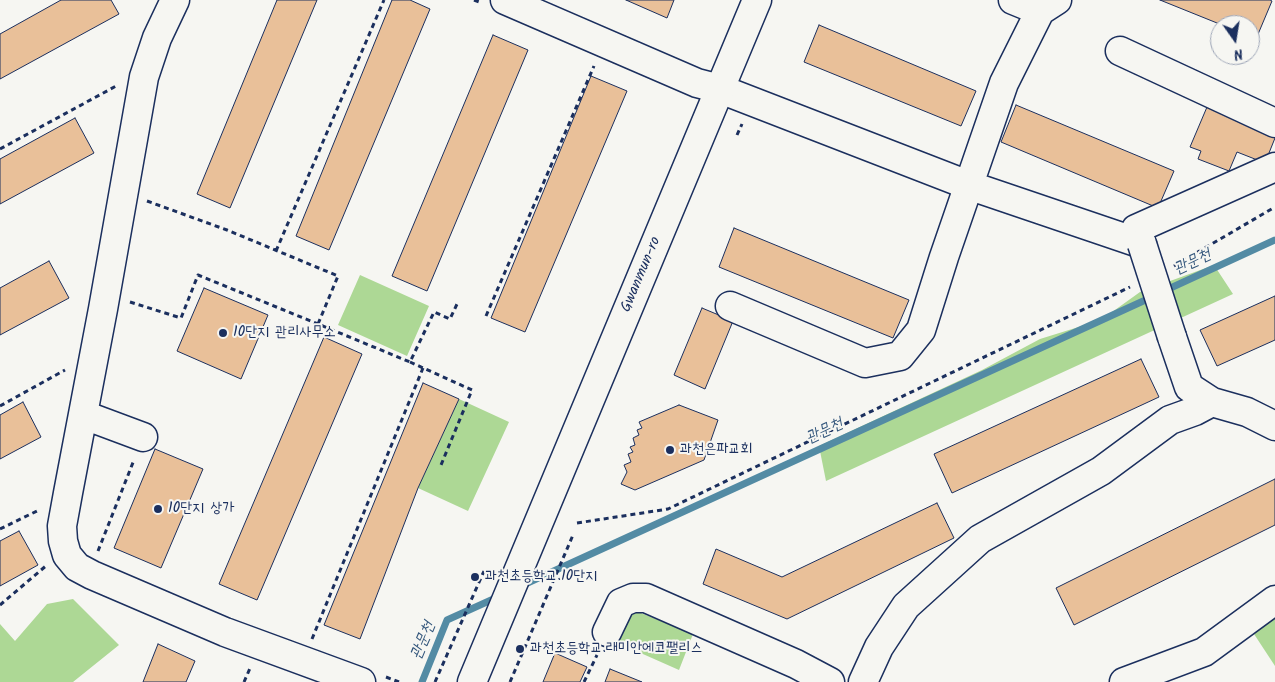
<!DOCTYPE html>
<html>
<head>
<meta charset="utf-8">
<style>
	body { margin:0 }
	#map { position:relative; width:1275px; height:682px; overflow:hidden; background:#f6f6f2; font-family:Kalam,sans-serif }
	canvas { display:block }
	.north { position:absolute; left:1210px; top:15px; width:50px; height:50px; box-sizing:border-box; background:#f6f6f2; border:1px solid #9ea6b7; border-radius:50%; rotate:167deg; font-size:14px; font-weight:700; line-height:20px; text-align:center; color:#1b2f5e }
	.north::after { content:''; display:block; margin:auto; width:18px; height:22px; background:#1b2f5e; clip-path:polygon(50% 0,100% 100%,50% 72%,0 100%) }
</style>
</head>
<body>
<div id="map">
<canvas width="1275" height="682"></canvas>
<div class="north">N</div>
</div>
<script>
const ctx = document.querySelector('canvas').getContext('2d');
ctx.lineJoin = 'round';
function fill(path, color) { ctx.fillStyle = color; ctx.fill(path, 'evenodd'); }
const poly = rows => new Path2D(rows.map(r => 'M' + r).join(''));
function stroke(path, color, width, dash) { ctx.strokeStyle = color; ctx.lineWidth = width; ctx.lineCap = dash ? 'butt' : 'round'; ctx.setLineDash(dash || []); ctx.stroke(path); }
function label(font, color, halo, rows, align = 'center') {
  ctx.font = font + ' Kalam,"Poor Story",sans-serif'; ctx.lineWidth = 4; ctx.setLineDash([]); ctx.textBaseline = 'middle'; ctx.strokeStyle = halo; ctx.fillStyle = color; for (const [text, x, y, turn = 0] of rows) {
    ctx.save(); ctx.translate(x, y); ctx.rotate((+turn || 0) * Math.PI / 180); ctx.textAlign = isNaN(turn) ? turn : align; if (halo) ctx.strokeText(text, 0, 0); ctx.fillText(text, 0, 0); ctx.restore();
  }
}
const green = poly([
	[1214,265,1233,294,826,481,819,446,982,370,1040,339,1101,320,1140,292],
	[360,275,429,306,407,356,338,325],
	[459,399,509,422,468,511,418,488],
	[73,599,119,645,73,682,0,682,0,624,15,641,47,604],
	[631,609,693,634,679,670,618,643],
	[1275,611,1275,666,1254,634]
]);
const stream = poly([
	[1164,291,1275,240],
	[521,586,1152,297],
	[422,682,447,620,500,596]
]);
const building = poly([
	[61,0,111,0,119,14,0,79,0,34,61,0],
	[277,0,317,0,230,208,197,194,277,0],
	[392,0,410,0,430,9,329,250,296,236,392,0],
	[626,0,674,0,667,18,626,0],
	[1160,0,1270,0,1272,1,1256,39,1250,36,1250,25,1222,25,1160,0],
	[819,25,976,91,961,126,804,62,819,25],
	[493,35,528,50,427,291,392,276,493,35],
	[591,76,627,91,525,332,491,318,591,76],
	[1210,100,1274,135,1275,138,1265,163,1237,152,1229,171,1198,159,1201,151,1190,147,1210,100],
	[1016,105,1174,171,1158,208,1001,142,1016,105],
	[75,118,94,153,0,204,0,159,75,118],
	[734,228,909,300,893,338,719,267,734,228],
	[49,261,69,298,0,335,0,288,49,261],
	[204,288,268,315,241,379,177,351,204,288],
	[1275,296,1275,340,1217,366,1200,330,1275,296],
	[702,308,733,321,705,389,674,375,702,308],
	[324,337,362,354,257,600,219,584,324,337],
	[1141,359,1159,397,952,493,934,454,1141,359],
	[423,383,459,399,418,488,360,639,324,625,423,383],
	[23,402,41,437,0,459,0,415,23,402],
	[679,405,718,420,704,460,635,490,621,484,627,472,624,465,631,462,628,454,633,452,630,447,635,445,633,438,639,435,637,430,642,428,639,422,679,405],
	[155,449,203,469,161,568,114,548,155,449],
	[1275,479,1275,525,1074,625,1056,588,1275,479],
	[937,503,954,538,787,619,703,584,716,549,782,577,937,503],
	[19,531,38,565,0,586,0,541,19,531],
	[158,644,195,661,186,682,143,682,158,644],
	[555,653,587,667,580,682,543,682,555,653],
	[610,669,642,682,605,682,610,669]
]);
const path = poly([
	[474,0,482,3],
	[737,135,742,124],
	[0,149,118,85],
	[147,201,227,230,338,276,318,324,410,362,434,312,450,319,457,304],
	[276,251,384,0],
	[1174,266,1275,207],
	[130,302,181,318,198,275,318,324],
	[486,316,594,66],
	[410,362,472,390,441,465],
	[0,406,65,370],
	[577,523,668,509,1130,287],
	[0,529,39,510],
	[98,551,134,460],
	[0,605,47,565],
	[312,639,423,368],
	[386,677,399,682],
	[244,682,251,666],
	[435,682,484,571],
	[510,682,573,535],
	[584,682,597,655]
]);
const minor = poly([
	[175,0,157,38,144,77,103,309,68,493,62,526,63,541,67,555,77,567,92,575,225,632,361,682],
	[505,0,697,83,720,89,968,185,1142,244],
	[1013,0,1040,11],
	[1120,51,1275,123],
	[1142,244,1136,229,1275,167],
	[730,306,865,363,900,356,921,330,944,257,1004,83,1040,11,1057,0],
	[1172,337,1189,387,1212,402,1247,412,1275,426],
	[84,415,143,437],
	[607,632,621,603,633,598,646,598,796,664,830,682],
	[863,682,879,647,906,606,980,539,1101,471,1170,420,1195,411,1212,402]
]);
const tertiary = poly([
	[472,682,757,0],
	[1124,682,1204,652,1275,600]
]);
const minorBridge = poly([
	[1142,244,1172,337]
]);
const markers = [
	[223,333,5,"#1b2f5e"],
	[670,450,5,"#1b2f5e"],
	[158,509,5,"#1b2f5e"],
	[475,577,5,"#1b2f5e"],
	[520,649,5,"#1b2f5e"]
];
const streetNames = [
	["Gwanmun-ro",642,275,-67]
];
const poiNames = [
	["10단지 관리사무소",233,333],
	["과천은파교회",680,450],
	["10단지 상가",168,509],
	["과천초등학교.10단지",485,577],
	["과천초등학교.래미안에코팰리스",530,649]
];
const waterNames = [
	["관문천",1193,263,-25],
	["관문천",825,432,-25],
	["관문천",424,641,-67]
];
fill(green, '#add895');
stroke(stream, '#538ba4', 7);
fill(building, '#e9c099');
stroke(building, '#1b2f5e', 1);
stroke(minor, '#1b2f5e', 31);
stroke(tertiary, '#1b2f5e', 31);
stroke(path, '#1b2f5e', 3, [5, 4]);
stroke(minor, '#f6f6f2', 28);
stroke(tertiary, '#f6f6f2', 28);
stroke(minorBridge, '#1b2f5e', 31, []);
stroke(minorBridge, '#f6f6f2', 28);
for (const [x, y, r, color] of markers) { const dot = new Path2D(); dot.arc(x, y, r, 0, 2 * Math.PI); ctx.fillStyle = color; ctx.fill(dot); stroke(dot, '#f6f6f2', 2); }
label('15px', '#1b2f5e', '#f6f6f2', streetNames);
label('15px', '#1b2f5e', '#f6f6f2', poiNames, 'left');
label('italic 16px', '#32557b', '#f6f6f2', waterNames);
</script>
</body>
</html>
